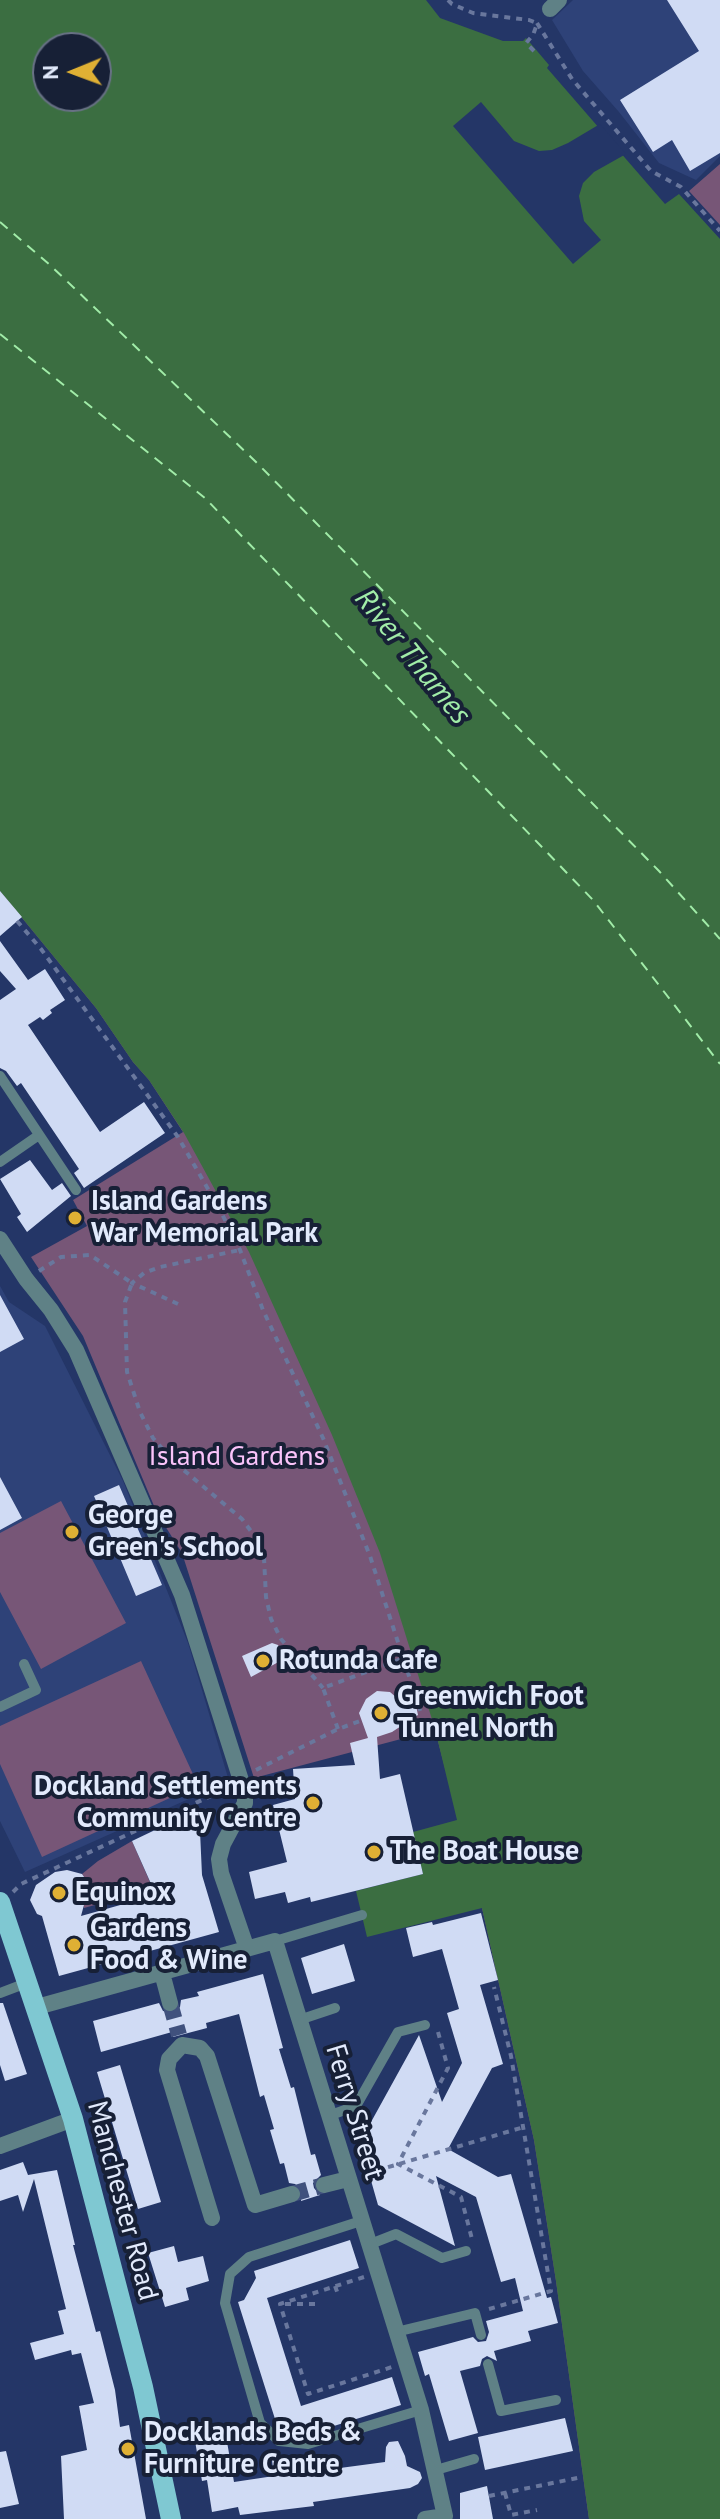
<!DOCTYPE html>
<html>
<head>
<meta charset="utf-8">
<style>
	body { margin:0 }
	#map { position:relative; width:720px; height:2519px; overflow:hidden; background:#243667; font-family:"PT Sans",sans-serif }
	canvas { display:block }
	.north { position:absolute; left:32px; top:32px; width:80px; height:80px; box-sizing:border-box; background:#172036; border:2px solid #687185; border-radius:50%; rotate:269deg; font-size:22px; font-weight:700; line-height:32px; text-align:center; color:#e2eafc }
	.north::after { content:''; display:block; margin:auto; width:28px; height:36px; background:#dfb034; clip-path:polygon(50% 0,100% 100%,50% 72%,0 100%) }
</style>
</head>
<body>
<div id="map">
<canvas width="720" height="2519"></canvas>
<div class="north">N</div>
</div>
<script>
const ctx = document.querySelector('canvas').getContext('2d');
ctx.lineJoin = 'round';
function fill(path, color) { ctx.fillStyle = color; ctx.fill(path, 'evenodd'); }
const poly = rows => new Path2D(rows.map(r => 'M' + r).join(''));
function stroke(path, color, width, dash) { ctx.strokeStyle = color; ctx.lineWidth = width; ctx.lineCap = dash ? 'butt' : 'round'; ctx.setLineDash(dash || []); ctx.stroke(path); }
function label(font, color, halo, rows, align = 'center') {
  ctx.font = font + ' "PT Sans",sans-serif'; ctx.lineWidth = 8; ctx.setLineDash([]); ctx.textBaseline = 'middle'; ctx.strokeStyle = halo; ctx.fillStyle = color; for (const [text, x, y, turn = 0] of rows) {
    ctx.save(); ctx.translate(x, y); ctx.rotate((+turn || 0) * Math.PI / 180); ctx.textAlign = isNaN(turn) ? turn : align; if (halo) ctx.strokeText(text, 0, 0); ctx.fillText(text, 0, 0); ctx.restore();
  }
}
const built = poly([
	[573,0,720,0,720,156,696,180,659,163,619,112,583,71,552,20],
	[0,1286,9,1302,45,1326,123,1481,188,1643,229,1781,25,1872,0,1821]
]);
const green = poly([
	[720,164,720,225,689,191],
	[0,764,114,914,611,1996,589,2519,556,2281,534,2140,482,1908,435,1730,254,1778,182,1553,157,1513,83,1336,31,1257,87,1226,73,1200,183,1132,149,1080,133,1062,96,1008,0,891],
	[61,1501,126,1623,41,1669,0,1592,0,1533],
	[141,1661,198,1785,42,1857,0,1764,0,1726],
	[132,1841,153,1889,84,1908,83,1903,88,1890,87,1881,82,1874,98,1861]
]);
const water = poly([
	[0,0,426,0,440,18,503,41,523,41,526,38,549,65,547,68,665,204,679,194,720,239,720,2519,589,2519,556,2281,534,2140,482,1908,367,1937,356,1891,423,1874,413,1832,457,1820,435,1729,380,1553,332,1435,249,1252,184,1133,149,1080,133,1062,96,1008,0,891],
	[48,48,96,48,96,96,48,96]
]);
const pier = poly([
	[481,102,514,141,539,151,552,150,568,143,600,124,626,154,594,172,583,183,579,196,584,221,601,240,573,264,453,126]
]);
const ferry = poly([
	[0,222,49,264,256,462,659,871,720,939],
	[0,334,205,498,593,900,720,1064]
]);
const building = poly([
	[667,0,720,0,720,153,690,171,672,140,653,152,620,100,699,51],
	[0,891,22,917,0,936],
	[0,941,28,980,45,969,65,1000,50,1010,52,1013,43,1020,40,1017,28,1025,100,1132,144,1102,165,1133,84,1188,74,1173,79,1169,21,1083,17,1086,6,1071,0,1068,0,1000,16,989,0,971],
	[30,1160,52,1190,62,1183,71,1196,27,1232,17,1217,21,1214,0,1179],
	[0,1295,24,1339,0,1352],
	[0,1477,22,1518,0,1530],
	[119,1485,162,1585,136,1596,94,1496],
	[272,1643,278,1645,284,1659,251,1677,242,1656],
	[377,1691,390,1692,404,1704,415,1701,418,1715,392,1732,377,1737,380,1779,400,1774,423,1874,311,1902,310,1897,288,1903,285,1892,255,1899,249,1872,287,1862,273,1805,295,1799,293,1769,355,1765,350,1743,368,1738,359,1713,366,1699],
	[199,1809,202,1875,219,1932,59,1976,42,1916,37,1914,30,1900,36,1885,55,1872,67,1870,82,1874,87,1881,88,1890,81,1916,156,1895,132,1841],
	[481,1913,498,1980,480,1985,503,2064,492,2068,448,2149,498,2177,511,2174,547,2298,551,2297,558,2323,528,2331,531,2341,494,2351,497,2361,487,2356,482,2359,480,2366,460,2371,478,2433,449,2441,429,2374,425,2376,418,2352,473,2337,478,2342,486,2341,489,2332,486,2321,523,2311,515,2278,501,2282,476,2197,436,2176,455,2246,378,2205,360,2142,419,2035,442,2102,462,2063,447,2013,459,2009,442,1949,413,1957,406,1928,432,1922,433,1925],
	[344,1944,355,1981,312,1994,301,1958],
	[263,1974,283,2048,279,2049,291,2088,294,2087,311,2155,315,2154,321,2175,313,2183,314,2188,320,2195,301,2201,302,2190,295,2184,289,2183,284,2163,280,2164,270,2130,274,2129,264,2095,260,2097,239,2014,206,2023,207,2028,173,2037,172,2032,101,2052,93,2021,159,2003,163,2011,174,2013,180,2007,181,2000,199,1996,197,1992],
	[0,2003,3,2003,27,2074,5,2081,0,2065],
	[120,2065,161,2202,138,2209,97,2072],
	[23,2162,28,2175,57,2170,75,2245,73,2245,96,2332,100,2331,115,2390,120,2427,129,2425,146,2519,64,2519,61,2456,87,2450,79,2406,94,2403,81,2353,72,2355,71,2350,35,2360,30,2343,64,2334,58,2311,66,2309,34,2179,23,2212,18,2195,0,2201,0,2170],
	[350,2240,359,2268,267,2298,301,2406,392,2377,401,2405,305,2435,303,2427,281,2417,275,2419,238,2302,244,2300,256,2278,254,2271],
	[174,2246,178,2262,203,2256,209,2281,186,2288,189,2300,165,2307,148,2253],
	[565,2418,573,2451,485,2470,478,2437],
	[226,2436,234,2482,274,2476,272,2460,307,2455,308,2466,338,2461,340,2468,385,2462,386,2447,389,2442,398,2441,405,2456,407,2466,420,2472,422,2478,418,2484,410,2488,313,2502,314,2506,240,2515,238,2507,212,2512,207,2480,202,2481,195,2441],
	[6,2451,19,2504,0,2508,0,2452],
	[487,2486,493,2519,460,2519,460,2493]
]);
const streetTunnel = poly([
	[170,2003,179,2035],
	[292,2194,324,2185]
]);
const path = poly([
	[448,0,452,4,473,13,529,20,537,23],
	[537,23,572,79,651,171,681,187,720,231],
	[534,51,526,43,533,35,537,24],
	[17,921,41,949,178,1137,219,1208,240,1250,263,1310,323,1438,370,1556,421,1713],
	[39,1271,61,1257,90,1255,132,1283,125,1302,127,1372,140,1412,153,1438,174,1462,242,1519,256,1538,264,1558,266,1597,271,1619,281,1639,323,1688],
	[178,1304,132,1283,144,1273,160,1267,240,1250],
	[338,1729,323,1688,404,1658],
	[256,1770,338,1729,363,1720],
	[13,1892,21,1884,228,1788],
	[438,2032,448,2068,398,2164,461,2197,472,2239],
	[365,2174,524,2127],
	[364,2277,280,2304,308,2394,392,2367],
	[335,2286,339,2297],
	[285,2304,315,2304],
	[489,2309,551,2291,511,2056,494,1987],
	[505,2493,511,2515,537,2510],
	[489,2496,582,2477]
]);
const lane = poly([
	[0,1076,76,1190],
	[0,1162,39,1135],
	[0,1707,36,1690,24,1664],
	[275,1941,362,1915],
	[0,1993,29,1982],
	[299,2020,335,2008],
	[328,2116,356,2106,398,2032,425,2025],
	[361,2221,249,2257,230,2274,225,2303,260,2423,279,2441,308,2444,421,2410],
	[368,2245,396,2234,442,2258,466,2251],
	[396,2332,475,2313,481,2335],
	[488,2364,501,2411,556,2400],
	[436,2470,474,2459]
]);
const street = poly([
	[550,9,559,0],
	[0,1239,26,1279,51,1310,76,1350,182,1595,245,1793,245,1803,223,1844,219,1859,221,1873,247,1949],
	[162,1973,170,2003],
	[37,2007,275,1941,421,2410,445,2516,425,2519],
	[0,2146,73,2119],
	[324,2185,348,2179],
	[212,2218,167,2070,169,2059,182,2045,200,2048,207,2056,255,2205,292,2194]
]);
const primary = poly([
	[0,1902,73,2119,143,2387,171,2519]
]);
const markers = [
	[75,1218,8,"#dfb034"],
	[72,1532,8,"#dfb034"],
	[263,1661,8,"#dfb034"],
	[381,1713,8,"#dfb034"],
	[313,1803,8,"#dfb034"],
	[374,1852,8,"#dfb034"],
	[59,1893,8,"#dfb034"],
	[74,1945,8,"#dfb034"],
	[128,2449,8,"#dfb034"]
];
const poiNames = [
	["Island Gardens",91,1202],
	["War Memorial Park",91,1234],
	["George",88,1516],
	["Green's School",88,1548],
	["Rotunda Cafe",279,1661],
	["Greenwich Foot",397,1697],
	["Tunnel North",397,1729],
	["Dockland Settlements",297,1787,"right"],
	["Community Centre",297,1819,"right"],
	["The Boat House",390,1852],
	["Equinox",75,1893],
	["Gardens",90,1929],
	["Food & Wine",90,1961],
	["Docklands Beds &",144,2433],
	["Furniture Centre",144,2465]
];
const parkNames = [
	["Island Gardens",237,1457]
];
const streetNames = [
	["Ferry Street",354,2112,73],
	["Manchester Road",122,2201,75]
];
const waterNames = [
	["River Thames",412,657,51]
];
fill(built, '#2e4278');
fill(green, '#775677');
fill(water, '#3b6e41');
fill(pier, '#243667');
stroke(ferry, '#a1eca8', 2, [10, 8]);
fill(building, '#d0dbf4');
stroke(streetTunnel, '#40517d', 16, [16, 8]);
stroke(path, '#69779d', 4, [6, 6]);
stroke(lane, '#5f8186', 10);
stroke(street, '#5f8186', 16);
stroke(primary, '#7fc8d2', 20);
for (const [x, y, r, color] of markers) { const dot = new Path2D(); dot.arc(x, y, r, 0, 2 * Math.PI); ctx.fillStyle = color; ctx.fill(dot); stroke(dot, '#172036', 3); }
label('bold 28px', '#e2eafc', '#172036', poiNames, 'left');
label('28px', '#fac3fa', '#172036', parkNames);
label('28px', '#e2eafc', '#172036', streetNames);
label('italic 30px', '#a1eca8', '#172036', waterNames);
</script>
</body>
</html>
